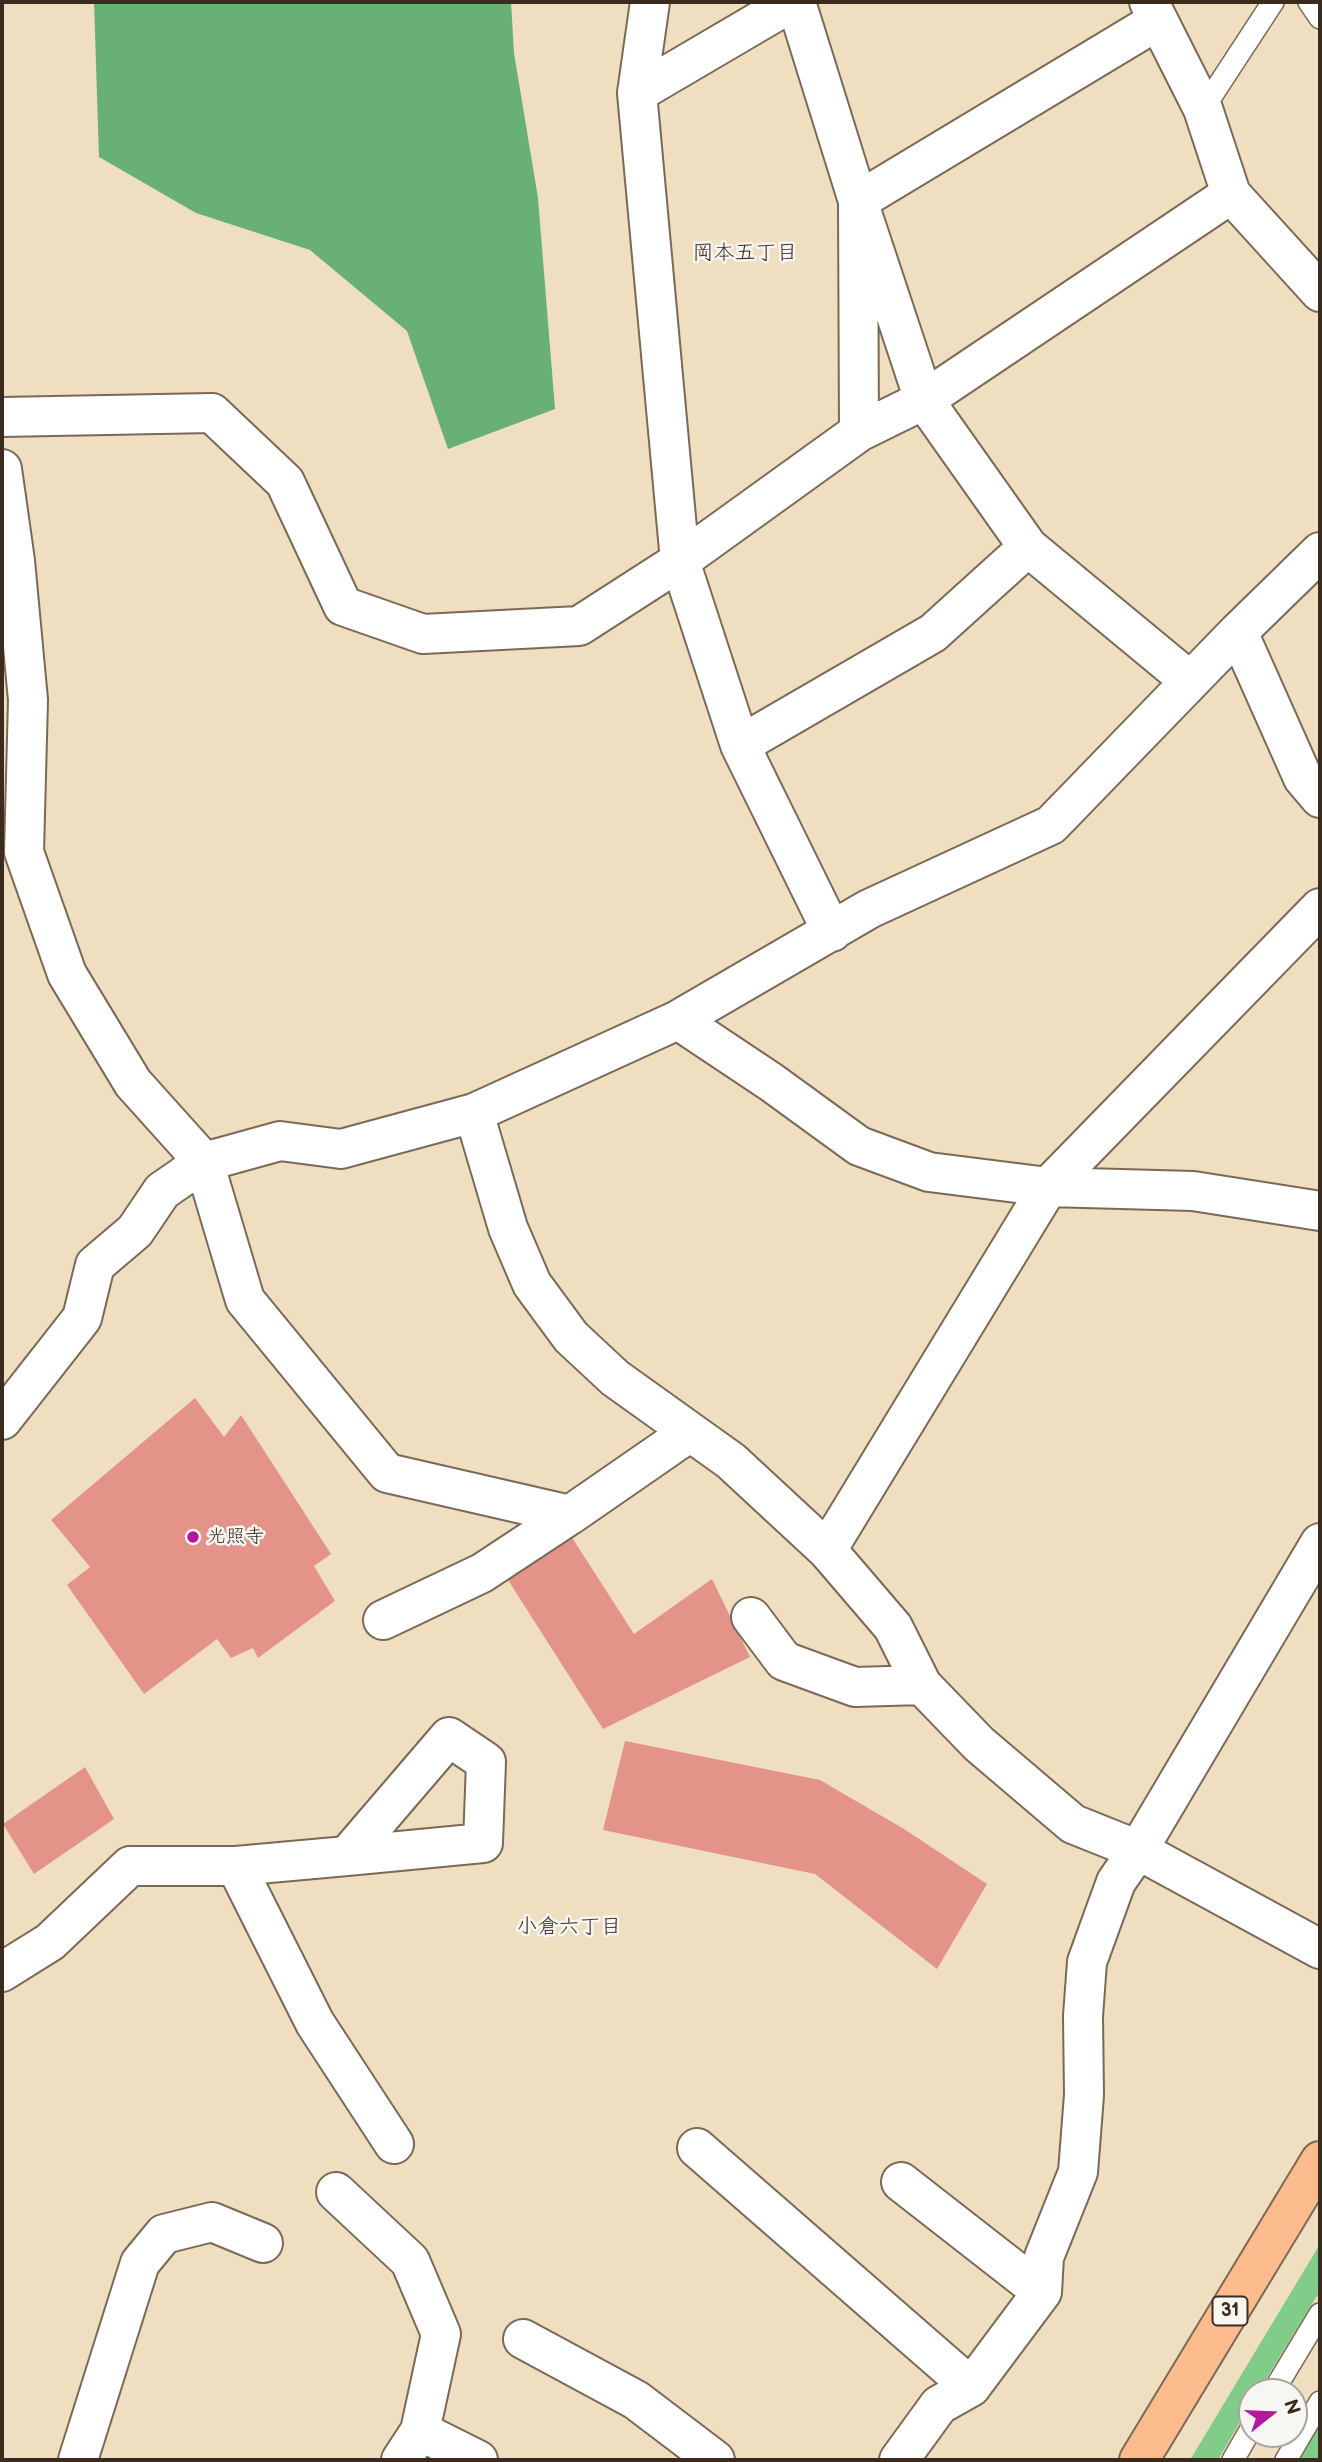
<!DOCTYPE html>
<html>
<head>
<meta charset="utf-8">
<style>
	body { margin:0 }
	#map { position:relative; width:1322px; height:2462px; overflow:hidden; background:#efdfc0; font-family:"Balsamiq Sans",sans-serif }
	canvas { display:block }
	.frame { position:absolute; inset:0; border:4px solid #3b2a1e; pointer-events:none }
	.north { position:absolute; left:1238px; top:2378px; width:70px; height:70px; box-sizing:border-box; background:#f6f6f2; border:2px solid #aba49d; border-radius:50%; rotate:72deg; font-size:19px; font-weight:700; line-height:28px; text-align:center; color:#3b2a1e }
	.north::after { content:''; display:block; margin:auto; width:24px; height:32px; background:#b5179e; clip-path:polygon(50% 0,100% 100%,50% 72%,0 100%) }
</style>
</head>
<body>
<div id="map">
<canvas width="1322" height="2462"></canvas>
<div class="frame"></div>
<div class="north">N</div>
</div>
<script>
const ctx = document.querySelector('canvas').getContext('2d');
ctx.lineJoin = 'round';
function fill(path, color) { ctx.fillStyle = color; ctx.fill(path, 'evenodd'); }
const poly = rows => new Path2D(rows.map(r => 'M' + r).join(''));
function stroke(path, color, width, dash) { ctx.strokeStyle = color; ctx.lineWidth = width; ctx.lineCap = dash ? 'butt' : 'round'; ctx.setLineDash(dash || []); ctx.stroke(path); }
function label(font, color, halo, rows, align = 'center') {
  ctx.font = font + ' "Balsamiq Sans","Klee One",sans-serif'; ctx.lineWidth = 5; ctx.setLineDash([]); ctx.textBaseline = 'middle'; ctx.strokeStyle = halo; ctx.fillStyle = color; for (const [text, x, y, turn = 0] of rows) {
    ctx.save(); ctx.translate(x, y); ctx.rotate((+turn || 0) * Math.PI / 180); ctx.textAlign = isNaN(turn) ? turn : align; if (halo) ctx.strokeText(text, 0, 0); ctx.fillText(text, 0, 0); ctx.restore();
  }
}
const green = poly([
	[1320,2244,1320,2291,1258,2392,1252,2392,1252,2401,1218,2460,1190,2460],
	[1320,2422,1320,2460,1296,2460]
]);
const forest = poly([
	[94,2,511,2,514,53,538,198,555,409,448,449,407,331,310,250,196,213,99,157]
]);
const building = poly([
	[195,1398,224,1437,241,1415,331,1554,314,1566,335,1601,258,1658,253,1648,231,1658,217,1639,144,1694,67,1585,90,1567,51,1520],
	[571,1536,634,1634,712,1579,750,1657,603,1729,508,1580],
	[625,1741,820,1780,904,1829,987,1884,937,1969,815,1874,603,1830],
	[85,1767,114,1819,34,1874,3,1824]
]);
const service = poly([
	[1309,2,1320,18],
	[1203,109,1273,2],
	[1273,2392,1320,2314],
	[1233,2460,1252,2427],
	[1286,2460,1320,2402]
]);
const minor = poly([
	[650,2,637,93,680,561,740,745,832,932],
	[796,2,858,201,924,400,1028,547,1190,681],
	[1149,2,1203,109,1231,194,1320,292],
	[637,93,792,2],
	[2,417,212,413,285,482,343,606,423,634,579,626,680,561,859,432,924,400,1231,194],
	[859,432,858,201,1157,21],
	[2,469,15,561,28,700,24,852,67,974,133,1083,204,1162,280,1141,341,1149,474,1113,678,1020,869,909,1051,825,1238,632,1320,552],
	[1238,632,1303,778,1320,798],
	[740,745,933,633,1028,547],
	[678,1020,771,1082,859,1146,929,1172,1048,1187,1193,1191,1320,1211],
	[474,1113,508,1228,532,1284,571,1337,615,1378,731,1461,827,1550,893,1627,922,1685,979,1744,1073,1824,1138,1850,1320,1949],
	[2,1420,82,1318,95,1265,135,1231,162,1191,204,1162,245,1300,387,1473,570,1515,690,1432],
	[827,1550,1048,1187,1320,908],
	[751,1617,784,1661,855,1687,922,1685],
	[383,1620,482,1573,570,1515],
	[236,1866,315,2023,394,2144],
	[2,1972,50,1942,130,1866,236,1866,347,1856,483,1843,486,1762,449,1737,347,1856],
	[697,2148,971,2387],
	[901,2182,1042,2292],
	[336,2192,410,2261,441,2334,420,2431,401,2460],
	[523,2339,636,2400,715,2460],
	[420,2431,478,2460],
	[78,2460,140,2263,164,2234,212,2222,263,2243],
	[899,2460,939,2405,971,2387,1042,2292,1044,2257,1078,2172,1084,2095,1083,2016,1087,1962,1116,1882,1138,1850,1320,1543]
]);
const primary = poly([
	[1139,2460,1320,2161]
]);
const markers = [
	[193,1537,7,"#b5179e"]
];
const shields = [
	[1230,2311,35]
];
const shieldNames = [
	["31",1230,2311]
];
const poiNames = [
	["光照寺",207,1537]
];
const neighbourhoodNames = [
	["岡本五丁目",745,254],
	["小倉六丁目",569,1928]
];
fill(green, '#82cc89');
fill(forest, '#69b075');
fill(building, '#e49389');
stroke(service, '#7a6957', 24);
stroke(minor, '#7a6957', 42);
stroke(primary, '#7a6957', 42);
stroke(service, '#fff', 21);
stroke(minor, '#fff', 38);
stroke(primary, '#fbbb8c', 38);
for (const [x, y, r, color] of markers) { const dot = new Path2D(); dot.arc(x, y, r, 0, 2 * Math.PI); ctx.fillStyle = color; ctx.fill(dot); stroke(dot, '#f6f6f2', 2.5); }
for (const [x, y, w] of shields) { const box = new Path2D(); box.roundRect(x - w / 2, y - 14.5, w, 29, 5); ctx.fillStyle = '#f6f6f2'; ctx.fill(box); stroke(box, '#3b2a1e', 2); }
label('bold 18px', '#3b2a1e', null, shieldNames);
label('19px', '#3b2a1e', '#f6f6f2', poiNames, 'left');
label('21px', '#3b2a1e', '#f6f6f2', neighbourhoodNames);
</script>
</body>
</html>
